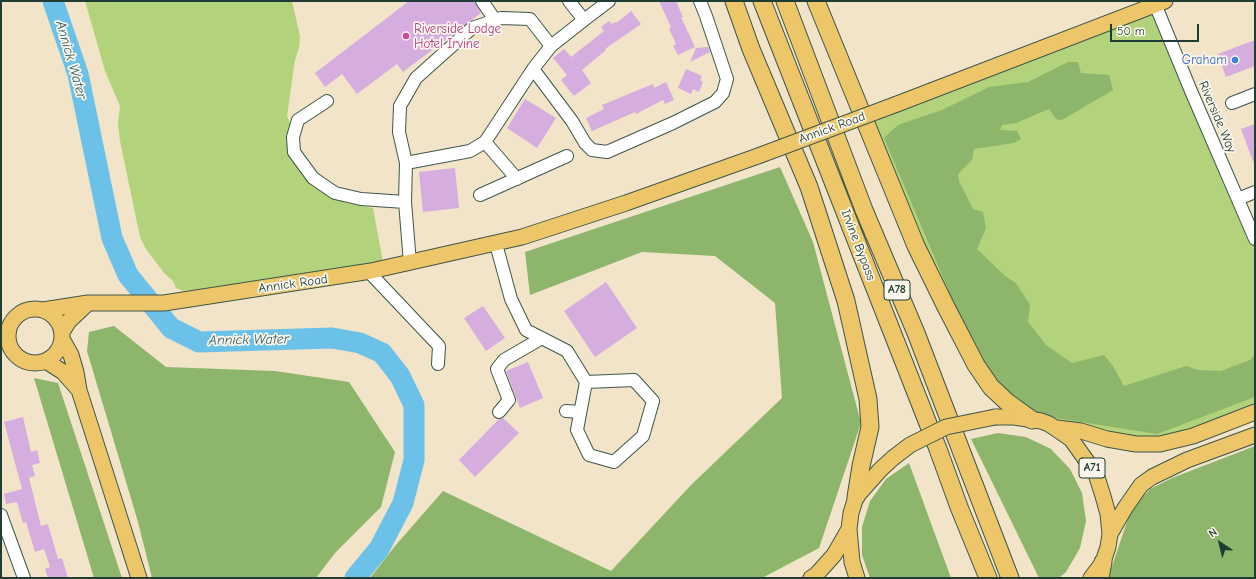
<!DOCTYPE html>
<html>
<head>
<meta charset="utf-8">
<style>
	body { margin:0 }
	#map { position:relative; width:1256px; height:579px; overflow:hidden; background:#f1e4c8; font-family:"Comic Neue",sans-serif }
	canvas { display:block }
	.frame { position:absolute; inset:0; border:2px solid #1f3d34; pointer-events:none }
	.north { position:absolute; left:1200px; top:523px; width:40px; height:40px; -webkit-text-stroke:3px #fbf7ec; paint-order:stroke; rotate:325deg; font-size:11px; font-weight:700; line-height:16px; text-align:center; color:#1f3d34 }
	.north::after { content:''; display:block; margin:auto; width:14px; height:18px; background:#1f3d34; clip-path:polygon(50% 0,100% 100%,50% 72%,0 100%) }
	.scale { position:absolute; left:1110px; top:24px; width:89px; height:18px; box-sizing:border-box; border:2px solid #1f3d34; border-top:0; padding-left:5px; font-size:12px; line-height:14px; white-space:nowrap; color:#1f3d34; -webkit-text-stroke:3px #fbf7ec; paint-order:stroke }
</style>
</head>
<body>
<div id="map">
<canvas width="1256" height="579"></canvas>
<div class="frame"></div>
<div class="north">N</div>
<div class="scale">50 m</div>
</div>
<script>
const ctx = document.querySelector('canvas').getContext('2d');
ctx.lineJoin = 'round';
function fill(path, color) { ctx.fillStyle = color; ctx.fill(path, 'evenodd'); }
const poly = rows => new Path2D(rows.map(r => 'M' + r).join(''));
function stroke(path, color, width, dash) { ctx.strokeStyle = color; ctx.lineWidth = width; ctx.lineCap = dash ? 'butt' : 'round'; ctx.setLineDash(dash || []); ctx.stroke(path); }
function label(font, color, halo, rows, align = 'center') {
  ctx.font = font + ' "Comic Neue",sans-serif'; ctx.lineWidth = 3.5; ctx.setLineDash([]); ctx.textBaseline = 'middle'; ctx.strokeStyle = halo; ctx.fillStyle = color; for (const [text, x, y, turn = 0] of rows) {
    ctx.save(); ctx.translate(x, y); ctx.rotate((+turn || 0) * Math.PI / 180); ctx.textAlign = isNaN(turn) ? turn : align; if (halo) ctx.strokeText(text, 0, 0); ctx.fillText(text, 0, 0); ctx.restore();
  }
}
const green = poly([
	[85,1,292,1,300,36,299,48,295,60,287,116,292,127,293,142,312,183,329,196,338,200,350,204,373,208,383,262,264,282,183,291,176,288,173,281,164,273,146,249,140,237,120,141,118,123,120,106,105,71],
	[1155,4,1255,246,1255,410,1160,444,1081,431,1017,409,972,357,865,116]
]);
const forest = poly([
	[1068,62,1078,62,1081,73,1109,75,1113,90,1062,120,1056,119,1049,109,1016,123,1002,125,1000,130,1017,131,1021,139,1014,143,974,149,972,160,958,174,959,181,973,209,983,212,986,228,977,249,1005,276,1016,283,1030,305,1028,322,1046,345,1072,363,1104,355,1113,366,1124,386,1186,366,1198,370,1221,371,1250,360,1255,354,1255,397,1157,434,1031,414,986,379,884,138,898,125,942,110,989,87,1028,82],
	[780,167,813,242,861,423,819,548,762,578,370,578,395,546,443,491,611,571,691,485,782,398,775,303,715,256,642,252,530,295,525,252],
	[114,326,166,367,275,371,349,382,395,452,381,507,335,553,316,578,152,578,138,522,87,351,89,332],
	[34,378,58,383,122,578,94,578],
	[998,433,1026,437,1051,449,1070,469,1082,493,1086,521,1080,548,1066,572,1059,578,1039,578,971,439],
	[1255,446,1255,578,1108,578,1131,510,1150,489,1172,478],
	[909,463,951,578,870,578,862,555,862,527,870,501,886,479]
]);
const river = poly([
	[53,1,78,74,112,238,128,275,171,328,199,342,332,338,360,343,382,353,400,376,414,405,414,460,403,503,379,549,355,578]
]);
const building = poly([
	[409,1,475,1,481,13,403,72,397,64,357,94,342,74,325,87,315,73],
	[659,1,676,1,683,17,681,17,695,47,678,55,673,46,676,44,669,29,671,27],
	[631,11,641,24,605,49,606,50,582,70,591,83,574,96,561,80,567,75,553,58,564,49,571,57,604,31,601,27,609,21,612,24,615,22,616,23],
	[1255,40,1255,66,1226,77,1218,54],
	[708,47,710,52,690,62,696,48],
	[686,69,702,76,700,80,703,82,699,92,693,89,691,94,678,88],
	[666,82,674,100,665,104,663,100,636,114,635,112,592,131,586,118,604,109,602,105,653,84,654,88],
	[525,99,556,118,537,148,507,128],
	[1255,124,1255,163,1254,164,1241,129],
	[455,168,459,208,423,212,419,172],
	[606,282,637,328,595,357,564,311],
	[483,306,505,338,486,351,464,318],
	[528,362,543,398,520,408,506,371],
	[23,417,31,452,37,450,40,463,32,465,35,476,29,478,41,526,48,524,58,559,62,558,68,578,48,578,45,569,50,567,44,549,35,552,26,522,23,523,17,502,6,504,4,494,22,489,4,422],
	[503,418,519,433,475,477,459,460,499,419]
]);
const minor = poly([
	[482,1,495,20],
	[1155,4,1191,91,1255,239],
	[584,20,609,1],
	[533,69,572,121,585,143,592,150,607,152,673,123,715,102,723,93,727,79,706,16,700,1],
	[327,101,298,120,293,137,294,152,313,178,335,193,361,199,405,202],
	[1232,103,1255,94],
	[485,142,517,179],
	[406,163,399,132,400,106,416,78,472,28,501,18,530,19,551,46],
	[480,195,567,156],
	[1238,199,1255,192],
	[496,244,511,299,526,330,567,351,586,382,577,430,589,455,614,462,643,436,653,401,634,380,586,382],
	[410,263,405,202,406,163,470,151,485,142,533,69,551,46,584,20,569,1],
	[369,272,439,346,438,364],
	[566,411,580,412],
	[499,412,509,400,497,369,504,360,542,338],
	[1,515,24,578]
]);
const major = poly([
	[897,104,1165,1],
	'8 336a27 27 0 1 1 54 0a27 27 0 1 1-54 0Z',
	[43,310,88,303,164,303,371,271,522,237,626,203,758,156],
	[62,332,69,321,88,303],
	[62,339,71,355,76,372,79,390,139,578],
	[46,361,63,372,78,389],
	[995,417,1014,417,1041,421,1049,424,1071,439,1096,474,1103,496,1108,514,1110,534,1108,547,1103,562,1091,578],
	[1057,428,1081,431,1107,439,1136,444,1160,444,1193,436,1255,412],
	[1110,534,1125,508,1141,485,1152,477,1187,460,1255,435],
	[811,578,816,575,834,555,849,529],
	[857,578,852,562,849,529,851,513,856,497,880,470,893,458]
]);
const highway = poly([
	[734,1,751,49,809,187,846,301,868,399,870,427,861,466,856,497],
	[762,1,938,449,959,507,988,578],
	[785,1,864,210,916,333,1010,578],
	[816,1,916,246,946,307,976,365,991,387,1007,402,1032,420],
	[1100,578,1103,562]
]);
const majorBridge = poly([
	[758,156,897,104],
	[893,458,910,445,946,427,995,417]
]);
const markers = [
	[406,36,4,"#d1479c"],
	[1235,60,4,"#3f7fe0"]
];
const shields = [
	[897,290,26],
	[1092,468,26]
];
const shieldNames = [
	["A78",897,290],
	["A71",1092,468]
];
const hotelNames = [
	["Riverside Lodge",414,29],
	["Hotel Irvine",414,44]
];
const shopNames = [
	["Graham",1227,60]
];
const streetNames = [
	["Riverside Way",1217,117,67],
	["Annick Road",832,128,-20],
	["Irvine Bypass",858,245,69],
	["Annick Road",293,284,-8]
];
const waterNames = [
	["Annick Water",71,60,74],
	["Annick Water",249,340,-1]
];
fill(green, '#b2d37b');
fill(forest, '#8db56b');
stroke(river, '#6cc1e9', 21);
fill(building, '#d6addf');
stroke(minor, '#3e564a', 14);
stroke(major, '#3e564a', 17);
stroke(highway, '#3e564a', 19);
stroke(minor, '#fff', 12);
stroke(major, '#ecc669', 15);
stroke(highway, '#ecc669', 17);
stroke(majorBridge, '#3e564a', 17, []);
stroke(majorBridge, '#ecc669', 15);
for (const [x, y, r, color] of markers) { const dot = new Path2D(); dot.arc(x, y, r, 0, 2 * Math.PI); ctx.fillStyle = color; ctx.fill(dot); stroke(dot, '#fbf7ec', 1.5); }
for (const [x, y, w] of shields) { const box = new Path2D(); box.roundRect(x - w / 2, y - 10, w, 20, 3); ctx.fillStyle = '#fbf7ec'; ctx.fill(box); stroke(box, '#1f3d34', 1); }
label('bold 12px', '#1f3d34', null, shieldNames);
label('13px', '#b23c85', '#fbf7ec', hotelNames, 'left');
label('13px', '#366cbe', '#fbf7ec', shopNames, 'right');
label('13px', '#1f3d34', '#fbf7ec', streetNames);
label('italic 14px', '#325e61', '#fbf7ec', waterNames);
</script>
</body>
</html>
